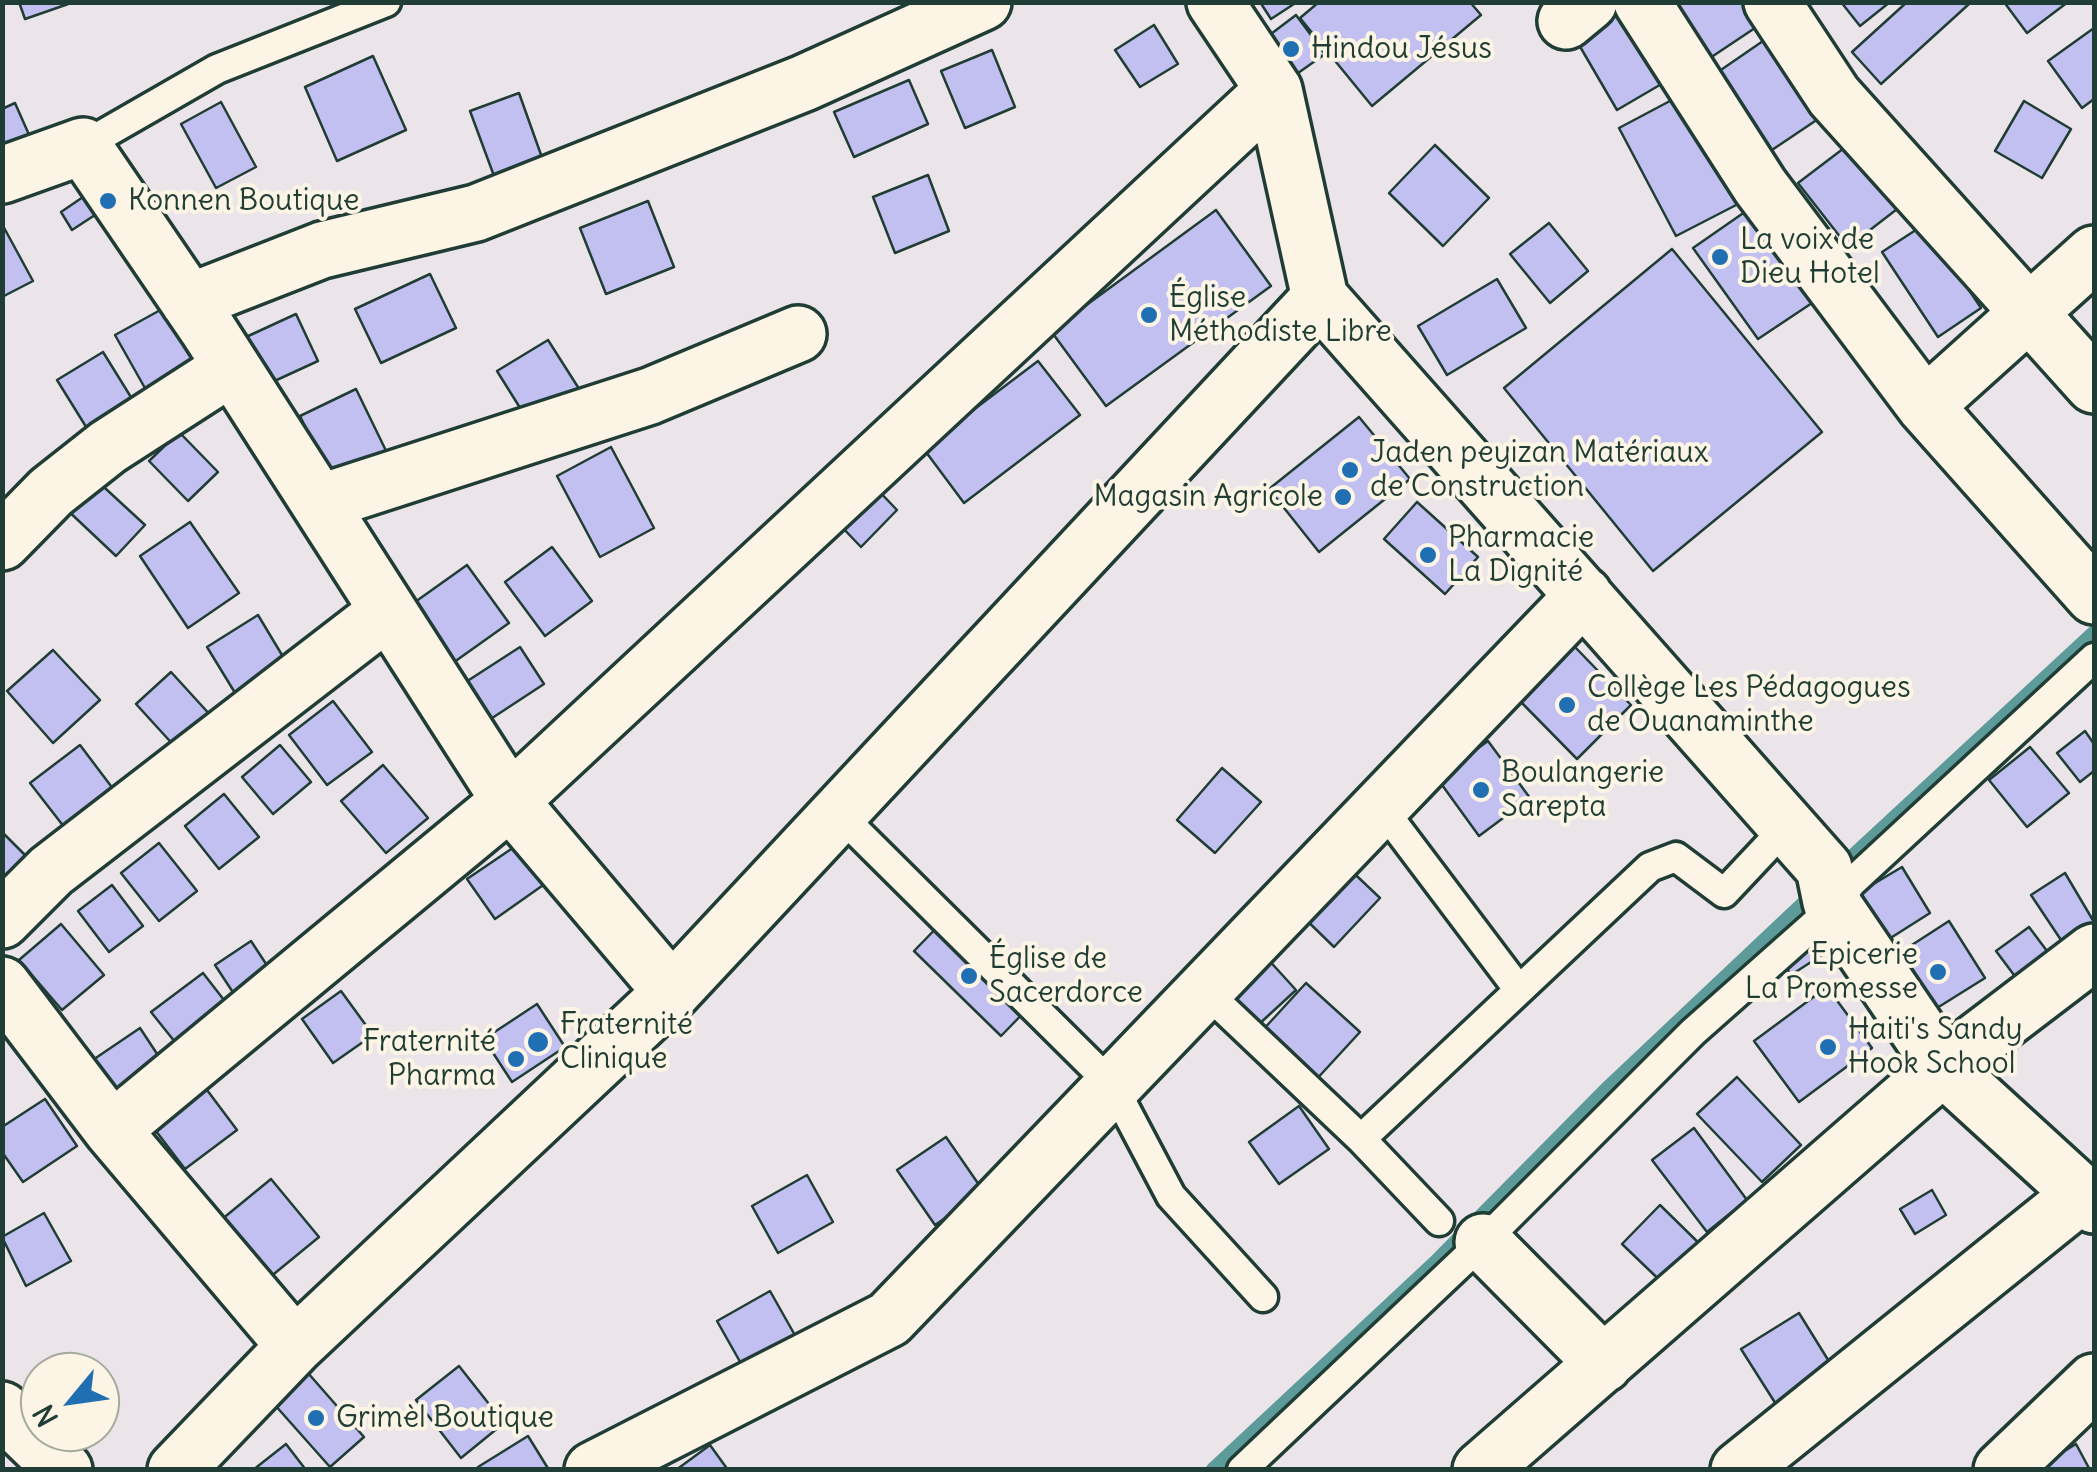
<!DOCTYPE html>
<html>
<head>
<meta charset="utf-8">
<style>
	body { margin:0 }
	#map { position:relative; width:2097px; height:1472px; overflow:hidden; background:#ebe5e9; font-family:Delius,sans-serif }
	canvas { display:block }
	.frame { position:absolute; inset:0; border:5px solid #1f3d34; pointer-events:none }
	.north { position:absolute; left:20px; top:1352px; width:100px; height:100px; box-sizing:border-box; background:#fcf5e5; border:2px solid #a4ab9e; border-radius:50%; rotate:241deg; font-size:28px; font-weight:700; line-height:40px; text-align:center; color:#1f3d34 }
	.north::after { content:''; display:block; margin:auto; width:35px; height:45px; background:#1f6fb2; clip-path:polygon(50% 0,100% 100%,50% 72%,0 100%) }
</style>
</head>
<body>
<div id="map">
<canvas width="2097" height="1472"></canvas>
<div class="frame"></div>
<div class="north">N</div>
</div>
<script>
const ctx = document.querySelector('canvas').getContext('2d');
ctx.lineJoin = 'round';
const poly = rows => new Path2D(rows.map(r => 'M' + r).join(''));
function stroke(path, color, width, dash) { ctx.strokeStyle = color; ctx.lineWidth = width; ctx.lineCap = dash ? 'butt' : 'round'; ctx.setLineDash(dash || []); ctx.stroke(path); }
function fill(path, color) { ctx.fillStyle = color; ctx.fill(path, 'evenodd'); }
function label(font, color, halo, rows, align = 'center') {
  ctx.font = font + ' Delius,sans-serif'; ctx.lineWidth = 8; ctx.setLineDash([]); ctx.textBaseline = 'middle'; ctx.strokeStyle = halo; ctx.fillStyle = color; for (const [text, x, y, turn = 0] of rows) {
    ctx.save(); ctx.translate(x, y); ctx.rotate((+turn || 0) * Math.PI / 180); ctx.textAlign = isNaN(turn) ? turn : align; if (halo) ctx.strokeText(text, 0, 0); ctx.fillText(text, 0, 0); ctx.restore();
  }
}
const stream = poly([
	[1837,871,2094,633],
	[1213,1470,1435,1263,1606,1090,1817,891]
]);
const building = poly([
	[19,2,74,2,25,19,19,2],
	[1260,2,1297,2,1271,19,1260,2],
	[1319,2,1470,2,1481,15,1372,106,1300,18,1319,2],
	[1608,2,1625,2,1670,79,1617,110,1568,26,1608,2],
	[1672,2,1760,2,1770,18,1710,58,1672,2],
	[1841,2,1890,2,1860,26,1841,2],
	[1907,2,1969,4,1881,84,1852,52,1907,2],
	[2004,2,2068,2,2027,33,2004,2],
	[1296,15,1325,54,1291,78,1263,40,1296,15],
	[1154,25,1178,64,1140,87,1115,50,1154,25],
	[2094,28,2094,99,2082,108,2048,61,2094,28],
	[1779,30,1833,109,1769,152,1715,74,1779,30],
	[992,50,1015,107,965,128,941,71,992,50],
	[373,56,406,130,337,161,305,87,373,56],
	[909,80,928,124,854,157,834,112,909,80],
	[519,93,545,166,497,184,470,111,519,93],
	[1685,93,1742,202,1676,236,1619,128,1685,93],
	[2024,101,2071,129,2042,178,1995,151,2024,101],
	[221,102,256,167,216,188,181,124,221,102],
	[15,103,34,146,2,160,2,109,15,103],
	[1852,142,1901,206,1848,247,1798,183,1852,142],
	[1435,145,1489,198,1443,246,1389,193,1435,145],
	[928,175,949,231,895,253,873,197,928,175],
	[83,197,95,215,72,230,61,212,83,197],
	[648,201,674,267,606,294,580,228,648,201],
	[1752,207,1815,301,1758,339,1693,248,1752,207],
	[1216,210,1271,286,1106,406,1051,331,1216,210],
	[1549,223,1588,271,1550,303,1510,254,1549,223],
	[2,224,33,281,2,297,2,224],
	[1925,224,1981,308,1938,337,1882,252,1925,224],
	[1672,249,1822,432,1653,571,1504,388,1672,249],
	[430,274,456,328,381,363,355,309,430,274],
	[1497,279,1526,328,1447,375,1418,326,1497,279],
	[164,308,199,370,150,397,115,335,164,308],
	[296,314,318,361,255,390,233,343,296,314],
	[548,340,583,395,532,427,497,371,548,340],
	[103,352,134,402,88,430,57,380,103,352],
	[1038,361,1080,415,964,503,923,448,1038,361],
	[356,389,391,461,335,489,300,416,356,389],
	[1359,417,1410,479,1319,552,1269,489,1359,417],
	[179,432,218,472,188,501,149,461,179,432],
	[611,447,654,528,600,557,557,476,611,447],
	[93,477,145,525,116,556,64,507,93,477],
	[875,487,897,510,861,547,838,523,875,487],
	[1417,502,1478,557,1445,594,1384,539,1417,502],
	[190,522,239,593,188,628,140,556,190,522],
	[552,547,592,601,545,636,505,582,552,547],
	[467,565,509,623,450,665,408,607,467,565],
	[258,615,291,670,240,701,207,647,258,615],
	[1574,646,1631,705,1577,759,1520,701,1574,646],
	[520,647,544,684,480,726,455,689,520,647],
	[53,650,100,700,53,743,7,691,53,650],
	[171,672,213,718,178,750,136,704,171,672],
	[333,701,372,752,327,785,289,735,333,701],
	[2085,731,2094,744,2094,771,2080,782,2057,753,2085,731],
	[1488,741,1530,798,1479,836,1437,778,1488,741],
	[80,745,117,794,68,832,30,783,80,745],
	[280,745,311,782,273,814,242,777,280,745],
	[2030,747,2069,793,2027,827,1989,780,2030,747],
	[383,765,428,818,386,853,341,801,383,765],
	[1222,768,1261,802,1215,853,1177,820,1222,768],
	[224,794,259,837,219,869,185,826,224,794],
	[2,832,37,867,2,901,2,832],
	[523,841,549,881,495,919,467,879,523,841],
	[159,843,197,891,159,921,121,873,159,843],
	[1340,860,1380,898,1334,947,1294,908,1340,860],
	[1902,867,1930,913,1889,939,1860,892,1902,867],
	[2065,873,2094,922,2063,943,2031,895,2065,873],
	[112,885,143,926,109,952,78,911,112,885],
	[948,916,1035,1001,1001,1036,914,951,948,916],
	[1949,921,1985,978,1937,1008,1901,952,1949,921],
	[61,924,104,975,62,1010,19,960,61,924],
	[2029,927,2053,959,2020,983,1996,951,2029,927],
	[1819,937,1828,951,1791,975,1782,961,1819,937],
	[251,941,276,979,240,1003,215,965,251,941],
	[1255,945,1296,990,1257,1026,1215,981,1255,945],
	[203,973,238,1018,187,1057,151,1012,203,973],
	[1306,983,1360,1032,1314,1082,1261,1032,1306,983],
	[1827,987,1872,1048,1799,1102,1754,1041,1827,987],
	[341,991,373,1035,333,1063,302,1019,341,991],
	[537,1004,565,1047,512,1082,484,1039,537,1004],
	[140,1028,171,1075,112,1115,81,1068,140,1028],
	[1737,1077,1801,1145,1762,1182,1697,1114,1737,1077],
	[198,1078,237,1130,185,1169,146,1118,198,1078],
	[45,1099,77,1146,23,1182,2,1152,2,1127,45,1099],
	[1299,1106,1329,1149,1279,1184,1249,1142,1299,1106],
	[1694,1128,1747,1200,1707,1232,1652,1160,1694,1128],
	[946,1137,984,1192,935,1225,897,1170,946,1137],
	[807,1175,833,1222,778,1253,752,1206,807,1175],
	[271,1179,319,1237,269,1278,221,1220,271,1179],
	[1932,1190,1946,1215,1915,1234,1900,1209,1932,1190],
	[1660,1205,1710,1254,1673,1293,1622,1244,1660,1205],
	[44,1213,71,1261,26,1286,2,1237,44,1213],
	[770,1291,805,1353,752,1383,717,1321,770,1291],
	[1799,1313,1843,1384,1786,1420,1741,1349,1799,1313],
	[459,1366,504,1423,461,1458,416,1400,459,1366],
	[308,1373,364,1437,330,1467,274,1404,308,1373],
	[528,1436,549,1470,480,1470,478,1467,528,1436],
	[286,1444,306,1470,253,1470,286,1444],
	[2076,1444,2090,1470,2042,1470,2040,1466,2076,1444],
	[710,1445,728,1470,676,1470,710,1445]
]);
const lane = poly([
	[83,146,217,69,386,2],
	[1381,807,1519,990],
	[837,812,1113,1086,1171,1196,1263,1297],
	[1205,991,1361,1139,1439,1221],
	[1361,1139,1650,867,1676,857,1724,893,1787,826],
	[1242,1470,1483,1242,1693,1032,1834,907,1851,883,2094,658]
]);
const street = poly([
	[1215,2,1274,90,1320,298,1824,868,1831,902,1943,1067,2094,1205],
	[1642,2,1760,186,1925,406,2094,596],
	[1772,2,1834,96,2094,385],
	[1566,21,1589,2],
	[2,175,83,146,207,328,510,801,672,992],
	[189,302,322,250,476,213,804,83,983,2],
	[1925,406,2094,254],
	[319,503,650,396,798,334],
	[2,542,51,492,108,447,232,367],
	[2,920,51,871,388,611],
	[2,985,112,1130,295,1346],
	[112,1130,510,801,1274,90],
	[1483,1242,1604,1364],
	[2,1410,64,1470],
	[176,1470,295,1346,672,992,1320,298],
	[593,1470,889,1319,1584,595],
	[1481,1470,1943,1067,2094,952],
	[1739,1470,2082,1194],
	[2002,1470,2094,1382]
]);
const markers = [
	[1291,49,10,"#1f6fb2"],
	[108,201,10,"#1f6fb2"],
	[1720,257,10,"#1f6fb2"],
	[1149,315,10,"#1f6fb2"],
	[1350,470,10,"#1f6fb2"],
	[1343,497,10,"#1f6fb2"],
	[1428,555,10,"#1f6fb2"],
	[1567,705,10,"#1f6fb2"],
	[1481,790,10,"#1f6fb2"],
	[1938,972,10,"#1f6fb2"],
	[969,976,10,"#1f6fb2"],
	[538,1042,12,"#1f6fb2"],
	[1828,1047,10,"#1f6fb2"],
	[516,1059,10,"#1f6fb2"],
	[316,1418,10,"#1f6fb2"]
];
const poiNames = [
	["Hindou Jésus",1311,49],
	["Konnen Boutique",128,201],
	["La voix de",1740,240],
	["Dieu Hotel",1740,274],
	["Église",1169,298],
	["Méthodiste Libre",1169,332],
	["Jaden peyizan Matériaux",1370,453],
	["de Construction",1370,487],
	["Magasin Agricole",1323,497,"right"],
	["Pharmacie",1448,538],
	["La Dignité",1448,572],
	["Collège Les Pédagogues",1587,688],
	["de Ouanaminthe",1587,722],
	["Boulangerie",1501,773],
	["Sarepta",1501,807],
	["Epicerie",1918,955,"right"],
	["La Promesse",1918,989,"right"],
	["Église de",989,959],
	["Sacerdorce",989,993],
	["Fraternité",560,1025],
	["Clinique",560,1059],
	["Haiti's Sandy",1848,1030],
	["Hook School",1848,1064],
	["Fraternité",496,1042,"right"],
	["Pharma",496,1076,"right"],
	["Grimèl Boutique",336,1418]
];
stroke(stream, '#5d9b9a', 15);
fill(building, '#c2bff1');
stroke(building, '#1f3d34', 2.5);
stroke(lane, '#1f3d34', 35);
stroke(street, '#1f3d34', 62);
stroke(lane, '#fcf5e5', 28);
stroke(street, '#fcf5e5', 55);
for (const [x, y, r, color] of markers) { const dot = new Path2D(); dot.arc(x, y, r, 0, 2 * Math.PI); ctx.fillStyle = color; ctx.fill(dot); stroke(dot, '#fcf5e5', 4); }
label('30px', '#1f3d34', '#fcf5e5', poiNames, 'left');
</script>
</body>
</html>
